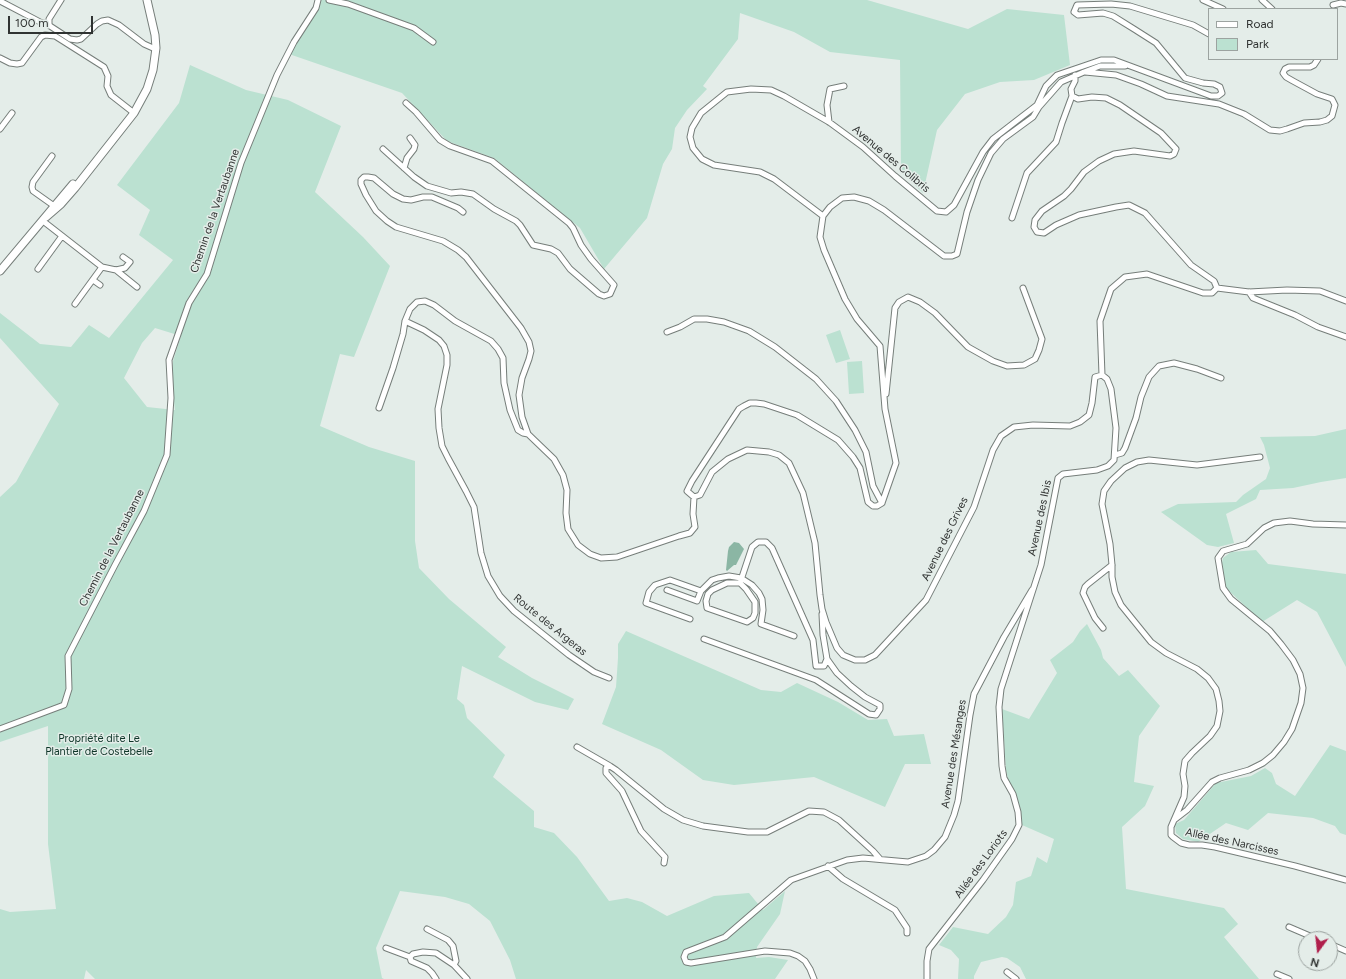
<!DOCTYPE html>
<html>
<head>
<meta charset="utf-8">
<style>
	body { margin:0 }
	#map { position:relative; width:1346px; height:979px; overflow:hidden; background:#e4ede9; font-family:Figtree,sans-serif }
	canvas { display:block }
	.legend { position:absolute; left:1208px; top:8px; width:130px; height:52px; box-sizing:border-box; background:#e4ede9; border:1px solid #9ca3a0; margin:0; padding:5px 7px; list-style:none; font-size:12px; color:#303332 }
	.legend li { display:flex; align-items:center; gap:8px; height:20px }
	.legend b { width:20px; border:1px solid #9ca3a0 }
	.north { position:absolute; left:1298px; top:931px; width:40px; height:40px; box-sizing:border-box; background:#e4ede9; border:1px solid #9ca3a0; border-radius:50%; rotate:195deg; font-size:11px; font-weight:700; line-height:16px; text-align:center; color:#303332 }
	.north::after { content:''; display:block; margin:auto; width:14px; height:18px; background:#b01f4c; clip-path:polygon(50% 0,100% 100%,50% 72%,0 100%) }
	.scale { position:absolute; left:8px; top:16px; width:85px; height:18px; box-sizing:border-box; border:2px solid #303332; border-top:0; padding-left:5px; font-size:12px; line-height:14px; white-space:nowrap; color:#303332; -webkit-text-stroke:3px #e4ede9; paint-order:stroke }
</style>
</head>
<body>
<div id="map">
<canvas width="1346" height="979"></canvas>
<ul class="legend">
<li><b style="height:5px;background:#fff"></b>Road</li>
<li><b style="height:11px;background:#bbe1d1"></b>Park</li>
</ul>
<div class="north">N</div>
<div class="scale">100 m</div>
</div>
<script>
const ctx = document.querySelector('canvas').getContext('2d');
ctx.lineJoin = 'round';
function fill(path, color) { ctx.fillStyle = color; ctx.fill(path, 'evenodd'); }
const poly = rows => new Path2D(rows.map(r => 'M' + r).join(''));
function stroke(path, color, width, dash) { ctx.strokeStyle = color; ctx.lineWidth = width; ctx.lineCap = dash ? 'butt' : 'round'; ctx.setLineDash(dash || []); ctx.stroke(path); }
function label(font, color, halo, rows, align = 'center') {
  ctx.font = font + ' Figtree,sans-serif'; ctx.lineWidth = 3; ctx.setLineDash([]); ctx.textBaseline = 'middle'; ctx.strokeStyle = halo; ctx.fillStyle = color; for (const [text, x, y, turn = 0] of rows) {
    ctx.save(); ctx.translate(x, y); ctx.rotate((+turn || 0) * Math.PI / 180); ctx.textAlign = isNaN(turn) ? turn : align; if (halo) ctx.strokeText(text, 0, 0); ctx.fillText(text, 0, 0); ctx.restore();
  }
}
const green = poly([
	[321,0,867,0,968,29,1007,9,1064,15,1070,65,1034,80,1000,82,965,94,937,130,923,193,901,172,900,60,830,52,794,32,740,13,738,39,703,86,707,89,687,110,675,128,672,149,663,164,647,218,604,269,580,228,494,158,447,141,402,93,289,54,318,9],
	[190,65,246,90,288,100,341,126,315,192,363,237,390,266,354,357,340,354,320,426,369,447,415,461,415,541,419,568,449,599,506,647,498,657,532,678,574,699,568,710,535,702,462,666,457,699,464,705,467,718,505,755,493,777,534,811,534,827,554,833,577,857,609,901,627,898,642,902,667,916,714,896,749,893,763,910,785,891,780,914,757,947,756,958,769,957,788,960,775,979,516,979,510,960,490,921,469,904,445,897,400,891,376,948,382,978,384,979,95,979,86,970,84,979,0,979,0,909,10,912,56,909,48,844,48,726,0,742,0,497,16,482,59,404,0,338,0,313,40,344,71,347,89,325,109,338,173,260,139,235,150,210,117,185,179,103],
	[155,328,181,336,173,361,172,384,175,410,147,407,124,378,142,343],
	[840,330,850,359,836,363,826,335],
	[862,361,864,393,849,394,847,362],
	[1346,429,1346,478,1321,482,1293,488,1260,490,1256,499,1226,514,1234,543,1218,547,1207,545,1161,512,1178,504,1236,502,1243,495,1266,479,1270,468,1264,445,1260,437,1315,436],
	[1256,550,1268,564,1346,574,1346,667,1317,612,1297,600,1262,622,1226,588,1222,563,1223,558,1231,552],
	[1087,624,1101,650,1103,658,1119,676,1128,670,1160,706,1139,736,1134,782,1154,786,1145,806,1122,827,1126,889,1224,908,1238,924,1224,937,1259,979,1026,979,1020,967,1007,958,1002,957,981,962,974,976,974,979,958,979,959,959,951,950,939,945,953,927,988,934,1006,917,1013,905,1016,882,1031,876,1037,857,1047,863,1054,839,1022,825,1012,797,1006,770,1002,709,1029,719,1057,673,1050,660,1073,642,1080,631],
	[626,631,761,690,781,692,797,683,838,702,868,720,887,719,894,736,924,734,931,764,905,764,885,807,814,777,734,785,703,780,661,750,602,724,616,687,618,658,618,644],
	[1330,745,1346,751,1346,835,1340,833,1335,826,1313,818,1268,813,1248,830,1226,823,1198,842,1183,839,1176,833,1175,824,1184,820,1216,783,1251,776,1265,768,1272,773,1276,784,1295,796]
]);
const water = poly([
	[734,542,739,543,744,549,736,565,734,565,727,571,726,570,728,551,729,547]
]);
const street = poly([
	[61,0,49,19,49,24,50,26,70,39,77,40,81,39,97,24,102,21,108,20,119,25,144,44,153,48,156,48],
	[329,0,348,4,414,28,433,42],
	[1203,0,1223,9],
	[1262,0,1272,9],
	[0,1,42,23,49,24],
	[1333,5,1341,3,1346,4],
	[0,58,10,63,17,64,22,63,41,37,45,35,55,36,104,67,108,76,107,86,111,95,134,113],
	[1085,72,1116,75,1141,84,1167,96,1219,104,1244,114,1270,130,1280,131,1287,129,1304,123,1320,122,1327,120,1332,116,1335,105,1332,99,1317,94,1293,81,1286,77,1283,73,1285,69,1289,67,1310,67,1314,65,1318,59],
	[1072,96,1078,99,1092,97,1106,98,1120,105,1161,133,1176,149,1174,154,1170,156,1134,151,1114,154,1099,161,1084,172,1071,189,1064,196,1042,211,1035,220,1034,227,1037,232,1044,233,1056,225,1079,215,1116,207,1129,205,1145,213,1191,265,1214,281,1217,288,1212,293,1203,293,1147,274,1125,277,1111,289,1100,321,1102,375],
	[1072,96,1071,89,1075,81,1075,75],
	[829,122,827,105,830,89,844,86],
	[0,129,12,113],
	[383,149,414,177,427,186,451,193,461,192,473,194,494,209,516,221,520,225,533,245,551,249,558,253,570,269,599,294,604,296,610,294,614,285,591,259,581,245,573,228,569,223,492,161,450,146,440,140,416,112,406,103],
	[52,156,33,182,32,187,33,191,57,208],
	[404,168,407,158,414,149,415,145,410,138],
	[463,212,458,208,432,197,423,197,411,200,403,199,393,194,374,178,368,177,364,177,361,180,361,184,366,195,376,211,387,221,396,227,443,241,458,250,466,257,521,328,529,342,531,351,529,359,522,378,519,395,522,417,528,434,554,459,563,475,567,490,566,513,568,529,578,545,590,554,601,558,617,557,679,536,690,533,695,527,693,514,694,497],
	[823,216,774,179,760,172,714,165,702,159,693,148,690,137,692,128,701,113,727,92,751,89,771,90,784,96,829,122,863,147,895,176,937,211,946,212,954,205,983,152,993,139,1037,105,1046,86,1057,75,1101,60,1114,60,1211,96,1218,96,1222,93,1220,87,1214,84,1203,83,1185,78,1156,43,1134,29,1113,16,1103,13,1078,15,1074,12,1077,5,1111,4,1130,6,1193,25,1209,34],
	[1012,218,1027,173,1056,142,1062,123,1072,96],
	[43,221,102,267,116,270,125,268,130,262,123,257],
	[38,269,62,236],
	[116,270,137,287],
	[93,280,100,285],
	[1217,288,1249,292,1287,290,1320,291,1346,301],
	[1249,292,1253,298,1295,315,1318,327,1346,337],
	[75,304,102,267],
	[405,321,424,330,439,340,444,346,447,355,447,365,438,409,439,428,442,446,448,458,466,491,474,507,481,553,488,576,500,596,514,611,569,655,594,672,609,678],
	[667,332,680,327,694,319,707,319,724,322,749,331,775,347,816,379,836,401,855,430,866,452,873,486,882,503],
	[886,394,895,308,899,302,908,297,920,302,935,313,968,347,993,361,1007,366,1024,365,1035,359,1039,350,1042,339,1023,288],
	[379,408,393,368,403,334,405,321,410,309,417,302,425,301,434,305,455,321,491,341,498,349,503,358,504,383,510,410,518,430,523,433,528,434],
	[1115,455,1122,453,1125,448,1136,418,1141,397,1149,377,1159,366,1174,363,1197,369,1221,378],
	[882,503,877,506,873,506,868,502,860,468,853,457,838,440,797,415,764,404,756,403,750,403,744,406,739,409,692,481,687,491,694,497,700,495,712,472,728,459,747,450,769,452,779,455,789,463,803,493,815,543,820,595,822,609,826,622,837,648,843,655,855,660,865,660,875,655,926,600,974,507,993,450,1001,436,1014,427,1033,425,1070,426,1080,422,1089,415,1092,403,1095,377,1102,375],
	[882,503,896,463,885,409,880,346,857,319,845,299,824,250,820,237,823,216,830,207,842,198,854,197,869,201,884,210,944,256,952,256,957,254,967,212,978,180,991,153,1003,139,1033,117,1039,107,1061,82,1084,72,1100,66,1125,66],
	[1346,525,1313,524,1290,521,1274,523,1264,528,1247,544,1223,551,1218,558,1223,588,1231,599,1270,631,1281,644,1293,660,1300,674,1303,688,1301,703,1292,729,1284,742,1273,755,1263,763,1249,770,1220,778,1212,782,1187,810,1174,820,1171,827,1171,835,1173,837,1181,843,1189,845,1202,845,1215,847,1295,866,1346,880],
	[740,583,746,589,755,602,755,613,753,618,747,622,707,608,706,601,708,594,712,590,727,583,740,583,752,547,758,542,766,542,772,548,813,640,816,666,824,666,827,659,823,635,822,614],
	[667,590,697,601,701,591,712,580,718,578,729,576,741,578,752,585,759,593,762,599,763,610,761,624,794,636],
	[690,619,646,603,649,592,655,585,670,580,701,591],
	[1103,628,1095,618,1083,593,1085,587,1088,584,1112,565],
	[704,639,816,680,869,714,876,715,880,709,880,705,865,697,851,686,837,673,827,659],
	[0,729,64,705,69,689,68,656,115,565,144,511,167,455,171,398,169,360,189,303,207,274,241,163,277,75,294,42,316,8,318,0],
	[577,747,610,766],
	[1174,820,1184,797,1185,786,1183,774,1185,761,1192,753,1210,736,1217,726,1220,711,1219,701,1216,689,1208,678,1197,669,1166,653,1151,642,1121,605,1115,592,1112,577,1112,565,1110,544,1102,504,1104,491,1111,481,1125,468,1137,462,1149,460,1197,465,1260,457],
	[664,863,665,857,641,831,622,791,606,773,606,768,610,766,616,770,664,809,683,820,703,826,748,832,767,832,809,811,824,812,839,820,873,851,880,859],
	[828,866,843,879,895,910,907,928,907,933],
	[1289,927,1317,939],
	[427,929,448,940,453,946,456,961,454,965],
	[1330,944,1346,951],
	[386,948,410,957],
	[1007,972,1016,979],
	[1277,974,1289,979],
	[436,979,432,973,427,968,411,961,410,957,413,954,423,952,436,953,454,965,467,979],
	[814,979,810,969,805,961,798,956,790,953,765,951,691,963,686,962,684,957,686,952,725,937,791,880,847,860,863,858,908,862,926,856,934,850,945,837,954,815,958,801,970,715,974,694,1004,637,1032,590],
	[927,979,927,961,929,949,983,880,1012,839,1019,825,1018,812,1013,794,1004,778,1002,766,999,707,1001,689,1041,565,1058,478,1063,474,1097,470,1108,466,1114,460,1116,428,1111,389,1107,379,1102,375]
]);
const secondary = poly([
	[46,217,61,204,75,188,134,113,147,89,153,70,156,48,155,35,147,0],
	[0,271,73,184]
]);
const streetNames = [
	["Avenue des Colibris",891,159,40],
	["Chemin de la Vertaubanne",215,211,-71],
	["Avenue des Ibis",1040,518,-78],
	["Avenue des Grives",945,539,-64],
	["Chemin de la Vertaubanne",112,548,-63],
	["Route des Argeras",550,625,39],
	["Avenue des Mésanges",954,754,-81],
	["Allée des Narcisses",1232,842,12],
	["Allée des Loriots",981,864,-54]
];
const parkNames = [
	["Propriété dite Le",99,739],
	["Plantier de Costebelle",99,752]
];
fill(green, '#bbe1d1');
fill(water, '#8bb6a4');
stroke(street, '#767e7a', 7);
stroke(secondary, '#767e7a', 9);
stroke(street, '#fff', 5);
stroke(secondary, '#fff', 7);
label('11px', '#303332', '#e4ede9', streetNames);
label('11px', '#0f3629', '#e4ede9', parkNames);
</script>
</body>
</html>
